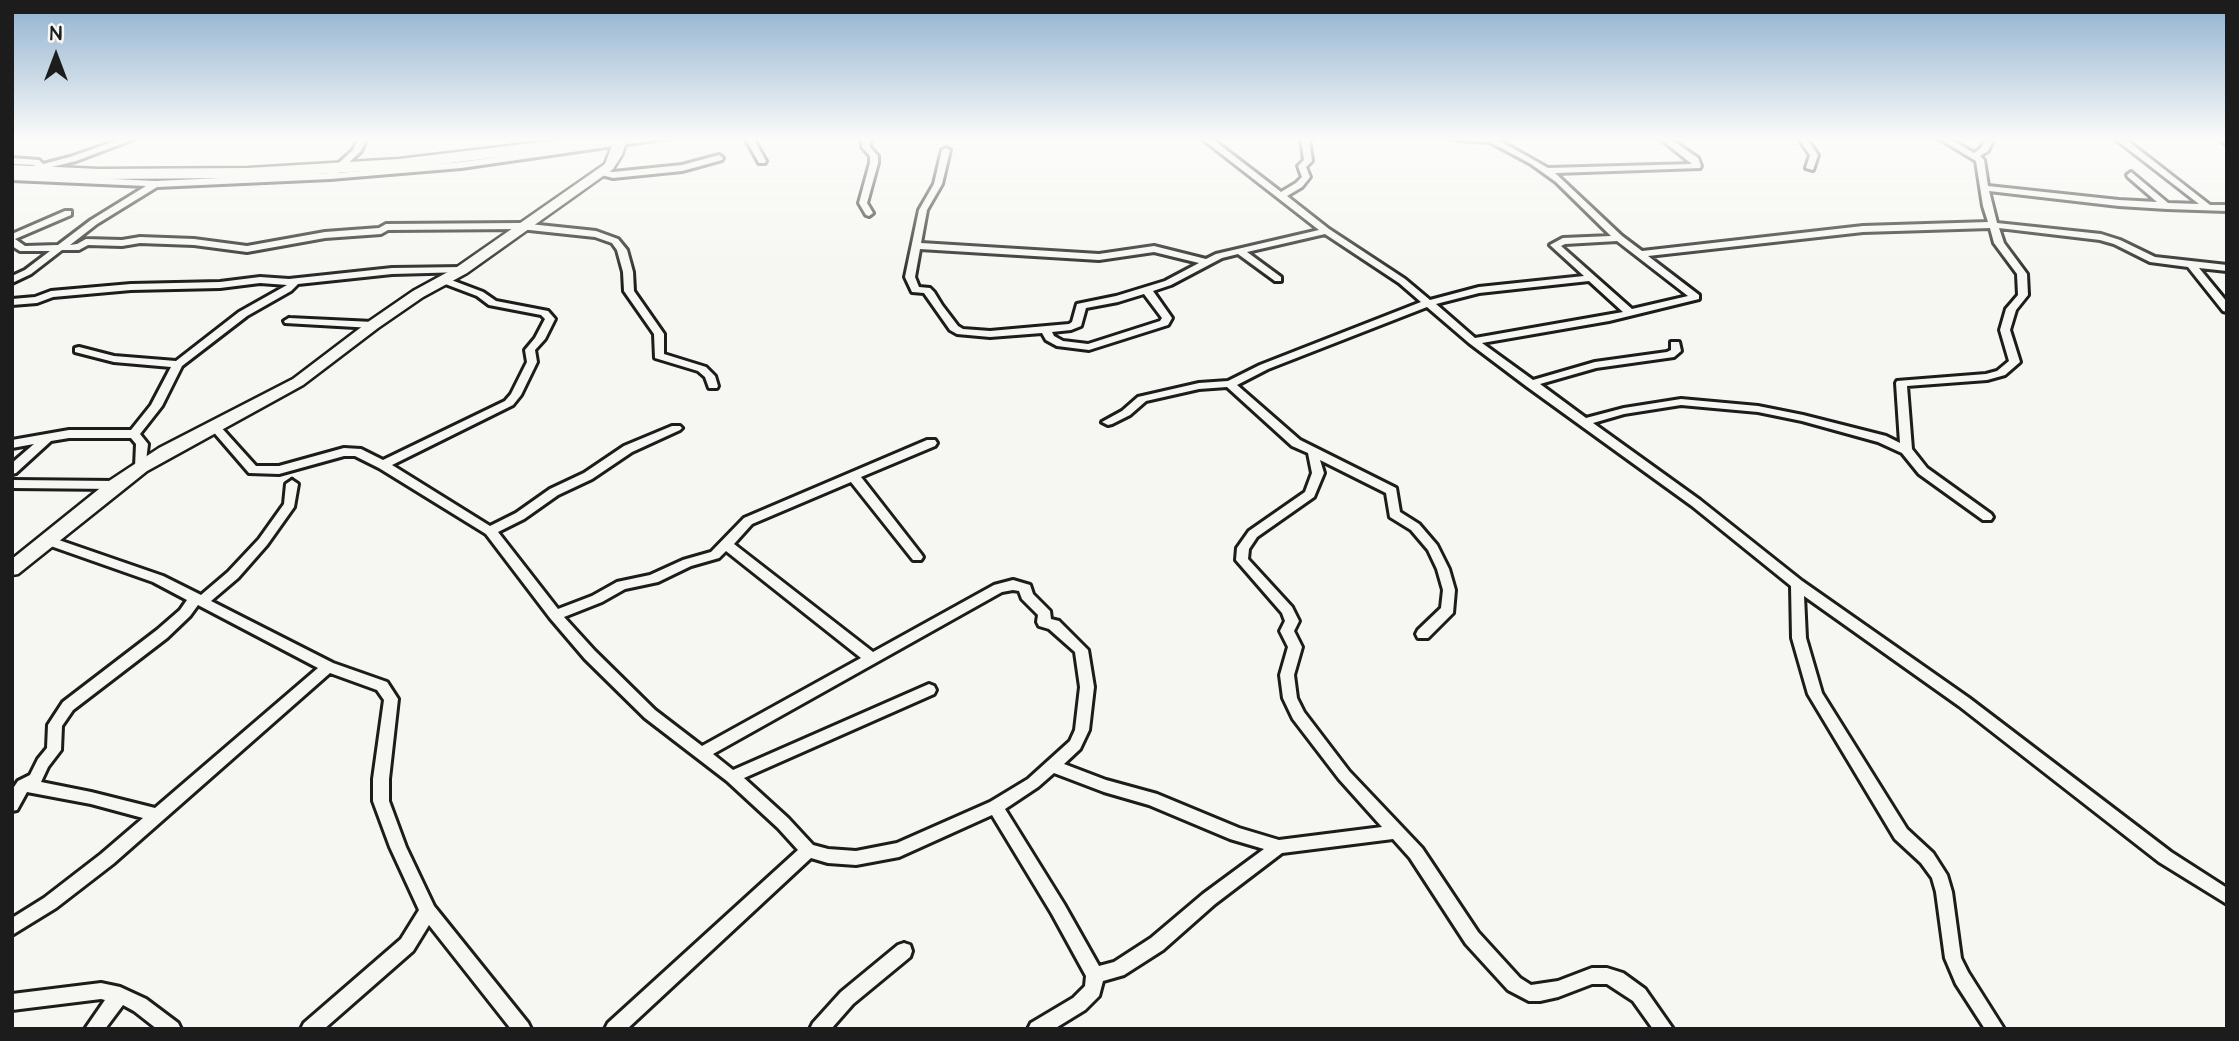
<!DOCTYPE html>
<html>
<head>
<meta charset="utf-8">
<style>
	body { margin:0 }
	#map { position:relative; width:2239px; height:1041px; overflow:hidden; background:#f6f6f2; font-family:"Architects Daughter",sans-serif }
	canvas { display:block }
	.frame { position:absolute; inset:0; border:14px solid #1c1c1c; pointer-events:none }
	.north { position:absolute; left:21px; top:21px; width:70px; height:70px; -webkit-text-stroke:5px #f6f6f2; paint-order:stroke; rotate:0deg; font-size:19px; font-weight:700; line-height:28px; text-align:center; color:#1c1c1c }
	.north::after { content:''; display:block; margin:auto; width:24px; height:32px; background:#1c1c1c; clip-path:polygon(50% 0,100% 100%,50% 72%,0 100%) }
</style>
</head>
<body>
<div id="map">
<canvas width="2239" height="1041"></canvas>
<div class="frame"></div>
<div class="north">N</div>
</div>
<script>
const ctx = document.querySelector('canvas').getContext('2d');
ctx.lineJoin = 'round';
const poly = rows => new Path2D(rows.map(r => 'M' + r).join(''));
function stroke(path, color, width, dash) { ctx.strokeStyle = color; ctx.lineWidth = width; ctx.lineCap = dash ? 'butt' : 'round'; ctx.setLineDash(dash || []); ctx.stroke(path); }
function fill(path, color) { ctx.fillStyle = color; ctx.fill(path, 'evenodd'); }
const street = poly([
	[124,138,137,138,76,161,27,173,24,172,24,168,36,165,12,164,12,158,39,160,43,164,70,157,124,138],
	[359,138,367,138,361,151,338,173,461,162,643,138,669,138,461,168,330,179,157,187,97,224,70,245,77,244,86,239,122,240,140,237,194,239,247,246,325,232,379,228,386,224,520,223,596,231,618,239,627,250,633,272,634,291,664,334,664,354,706,367,715,376,718,386,717,388,709,388,705,377,698,371,655,358,654,334,624,291,623,272,617,250,612,243,595,237,520,229,388,230,381,234,325,238,247,252,194,245,140,243,122,246,88,245,79,250,62,250,31,274,12,283,12,276,25,270,50,251,20,251,12,246,12,234,65,211,71,211,71,215,15,239,25,246,58,245,91,220,146,186,12,180,12,174,155,181,331,173,331,170,353,150,359,138],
	[745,138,753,138,766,161,765,163,759,163,745,138],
	[862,138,870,138,870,147,878,156,878,163,867,203,873,213,869,216,866,215,859,203,870,163,870,156,862,147,862,138],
	[1201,138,1211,138,1281,192,1296,183,1302,177,1298,166,1304,160,1301,138,1309,138,1312,161,1306,167,1310,177,1302,187,1287,196,1329,229,1405,279,1430,300,1479,287,1584,276,1550,245,1563,238,1611,236,1556,182,1531,164,1490,142,1458,140,1454,138,1495,138,1548,168,1692,164,1659,138,1669,138,1698,158,1701,166,1700,168,1555,173,1622,236,1642,251,1863,226,1988,222,1983,206,1976,161,1938,138,1949,138,1974,153,1981,148,1986,138,1994,138,1988,151,1980,156,1984,160,1988,186,2119,200,2157,202,2128,177,2127,175,2131,172,2168,203,2199,204,2114,138,2124,138,2210,205,2227,205,2227,211,2167,209,2119,206,1989,191,1997,223,2101,234,2120,240,2155,257,2227,265,2227,271,2199,268,2227,302,2227,312,2223,311,2188,267,2150,262,2114,244,2100,240,1999,228,2004,243,2027,274,2028,295,2016,310,2010,330,2020,362,2005,375,1987,380,1907,386,1912,449,1927,468,1991,514,1993,517,1991,520,1983,520,1919,474,1902,453,1878,442,1802,421,1758,412,1681,405,1624,414,1593,423,1700,500,1802,581,1969,698,2171,852,2227,888,2227,904,2159,862,1959,706,1804,596,1806,638,1822,693,1907,829,1933,853,1947,875,1952,892,1961,958,1968,972,2004,1029,1985,1029,1956,984,1945,958,1936,892,1932,878,1921,863,1895,839,1808,694,1792,638,1791,586,1692,506,1526,386,1469,343,1427,307,1268,369,1237,385,1300,440,1396,488,1400,512,1419,524,1437,545,1449,569,1455,590,1453,613,1428,638,1418,638,1416,634,1418,630,1441,608,1443,590,1437,569,1428,550,1411,530,1390,517,1386,493,1320,460,1324,473,1314,497,1257,537,1249,549,1248,559,1292,607,1299,621,1294,631,1302,647,1294,675,1297,698,1304,712,1349,771,1422,848,1478,932,1520,978,1531,985,1558,981,1592,968,1607,968,1623,973,1645,989,1673,1029,1653,1029,1633,1001,1607,984,1592,984,1558,997,1540,1001,1529,1001,1508,990,1466,944,1410,858,1393,839,1282,853,1215,904,1163,950,1124,975,1103,981,1099,996,1085,1010,1054,1029,1028,1029,1031,1023,1073,998,1085,986,1086,976,1052,914,992,815,899,857,856,865,828,863,811,858,627,1029,605,1029,608,1023,798,850,778,828,727,781,645,718,585,659,550,618,486,534,379,468,355,456,344,456,279,474,249,473,211,429,209,427,211,425,219,425,256,466,279,466,344,448,361,449,383,460,505,401,511,394,527,362,525,350,535,338,545,319,541,315,489,305,477,296,440,282,440,278,446,278,483,292,496,301,548,311,555,319,545,339,535,350,537,362,521,395,513,405,392,465,490,526,516,513,550,489,584,473,624,446,672,426,680,426,682,428,680,430,632,452,592,479,558,495,524,519,498,532,558,609,592,596,617,582,650,575,683,560,711,552,744,518,927,440,935,440,937,443,935,446,861,477,921,554,923,557,921,560,913,560,851,482,752,524,734,544,873,652,994,585,1013,580,1030,585,1033,594,1050,611,1051,619,1059,621,1088,650,1094,687,1089,730,1080,749,1064,764,1106,780,1157,794,1239,828,1279,840,1382,827,1339,779,1293,719,1283,698,1280,675,1288,647,1280,631,1285,621,1282,613,1236,560,1237,548,1249,531,1305,492,1312,473,1308,453,1292,446,1227,387,1199,389,1146,401,1130,415,1112,424,1108,425,1102,422,1122,411,1138,397,1199,383,1228,381,1260,365,1421,302,1399,283,1325,234,1247,252,1281,277,1281,281,1275,281,1238,254,1222,258,1171,285,1153,291,1172,318,1168,325,1089,350,1057,346,1046,340,1042,333,990,337,957,334,950,330,924,293,912,292,905,277,919,210,934,184,942,150,946,148,950,150,942,184,927,210,921,243,1099,254,1154,246,1206,259,1216,254,1319,230,1201,138],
	[1990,228,1994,243,2017,274,2018,295,2006,309,2000,330,2009,361,1997,371,1986,374,1897,381,1896,383,1900,443,1886,436,1803,415,1758,406,1681,399,1624,408,1586,418,1540,384,1596,368,1674,357,1681,351,1679,342,1671,342,1671,350,1667,352,1595,362,1533,380,1482,343,1609,321,1699,299,1699,295,1648,256,1863,232,1990,228],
	[1617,241,1688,296,1632,309,1561,246,1565,244,1617,241],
	[920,249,1099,260,1154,252,1199,263,1165,281,1116,296,1077,304,1072,322,1069,324,990,331,963,329,958,326,942,305,934,292,930,288,919,287,915,277,920,249],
	[1589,281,1623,312,1475,338,1436,304,1479,293,1589,281],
	[1144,294,1162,318,1160,321,1088,344,1063,341,1054,336,1052,332,1071,330,1081,326,1086,308,1118,302,1144,294],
	[726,551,861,658,702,746,655,710,595,651,564,617,602,602,625,589,658,582,691,566,719,558,726,551],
	[1013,590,1019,591,1022,599,1038,615,1037,622,1039,626,1049,629,1075,652,1080,687,1075,730,1070,741,1028,779,990,802,897,843,856,851,828,849,813,845,788,818,744,778,934,694,936,690,934,686,929,684,733,770,713,754,1002,592,1013,590],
	[1054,773,1104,792,1149,805,1230,839,1264,849,1203,894,1151,938,1114,962,1099,966,1064,904,1005,809,1038,787,1054,773],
	[1798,138,1806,138,1818,155,1813,170,1806,168,1810,155,1798,138],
	[2220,138,2227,138,2227,143,2224,143,2220,138],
	[719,155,723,158,722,160,682,171,613,178,594,173,598,170,613,172,682,165,719,155],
	[462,267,465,268,465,272,392,274,298,284,291,291,247,316,182,366,162,406,140,434,148,444,145,470,141,471,135,467,136,444,131,438,69,438,51,441,16,473,12,474,12,463,34,444,12,448,12,440,69,430,131,430,151,405,171,367,114,362,75,352,75,348,79,347,114,356,176,361,239,312,287,285,260,283,220,288,131,290,53,297,37,303,12,305,12,299,35,297,51,291,131,284,220,282,260,277,289,279,392,268,462,267],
	[289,318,373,322,378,325,373,328,285,323,284,321,289,318],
	[12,480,115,481,121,485,115,489,12,488,12,480],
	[292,480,298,484,294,507,267,545,238,578,211,601,333,663,387,682,398,699,389,779,389,801,406,847,434,906,528,1023,531,1029,511,1029,429,925,413,951,324,1029,301,1029,304,1023,401,939,419,910,390,847,373,801,373,779,384,700,377,690,330,673,113,864,56,908,12,935,12,918,44,898,101,854,143,818,91,804,27,792,17,810,12,811,12,790,18,781,30,775,38,759,47,748,48,725,63,702,157,630,180,610,187,600,153,582,45,544,43,541,45,538,53,538,163,576,201,595,228,572,259,539,284,504,286,484,292,480],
	[198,605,318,668,155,808,91,792,41,782,48,767,61,750,62,726,73,710,167,638,190,616,198,605],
	[904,943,910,945,912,951,910,957,853,1004,831,1029,810,1029,813,1023,841,992,898,945,904,943],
	[101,983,120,987,146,999,178,1023,181,1029,157,1029,134,1011,123,1005,105,1029,85,1029,105,1000,101,999,12,1010,12,994,101,983]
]);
const secondary = poly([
	[615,138,627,138,622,155,613,169,467,273,423,297,378,328,303,385,147,471,18,574,12,575,12,559,109,481,159,448,293,379,368,322,413,291,457,267,605,164,615,138]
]);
const highway = poly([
	[575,138,624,138,617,143,399,169,248,178,99,179,12,175,12,165,99,169,248,168,399,159,575,138]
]);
stroke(street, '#1c1c1c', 6);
stroke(secondary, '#1c1c1c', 5);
stroke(highway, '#1c1c1c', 5);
fill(street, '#f6f6f2');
fill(secondary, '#f6f6f2');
fill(highway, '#f6f6f2');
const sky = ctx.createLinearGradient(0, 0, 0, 284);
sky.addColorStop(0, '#90b1cf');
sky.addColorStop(0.49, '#fbfbf9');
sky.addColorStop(1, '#fbfbf900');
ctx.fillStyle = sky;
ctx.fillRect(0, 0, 2239, 284);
</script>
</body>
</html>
